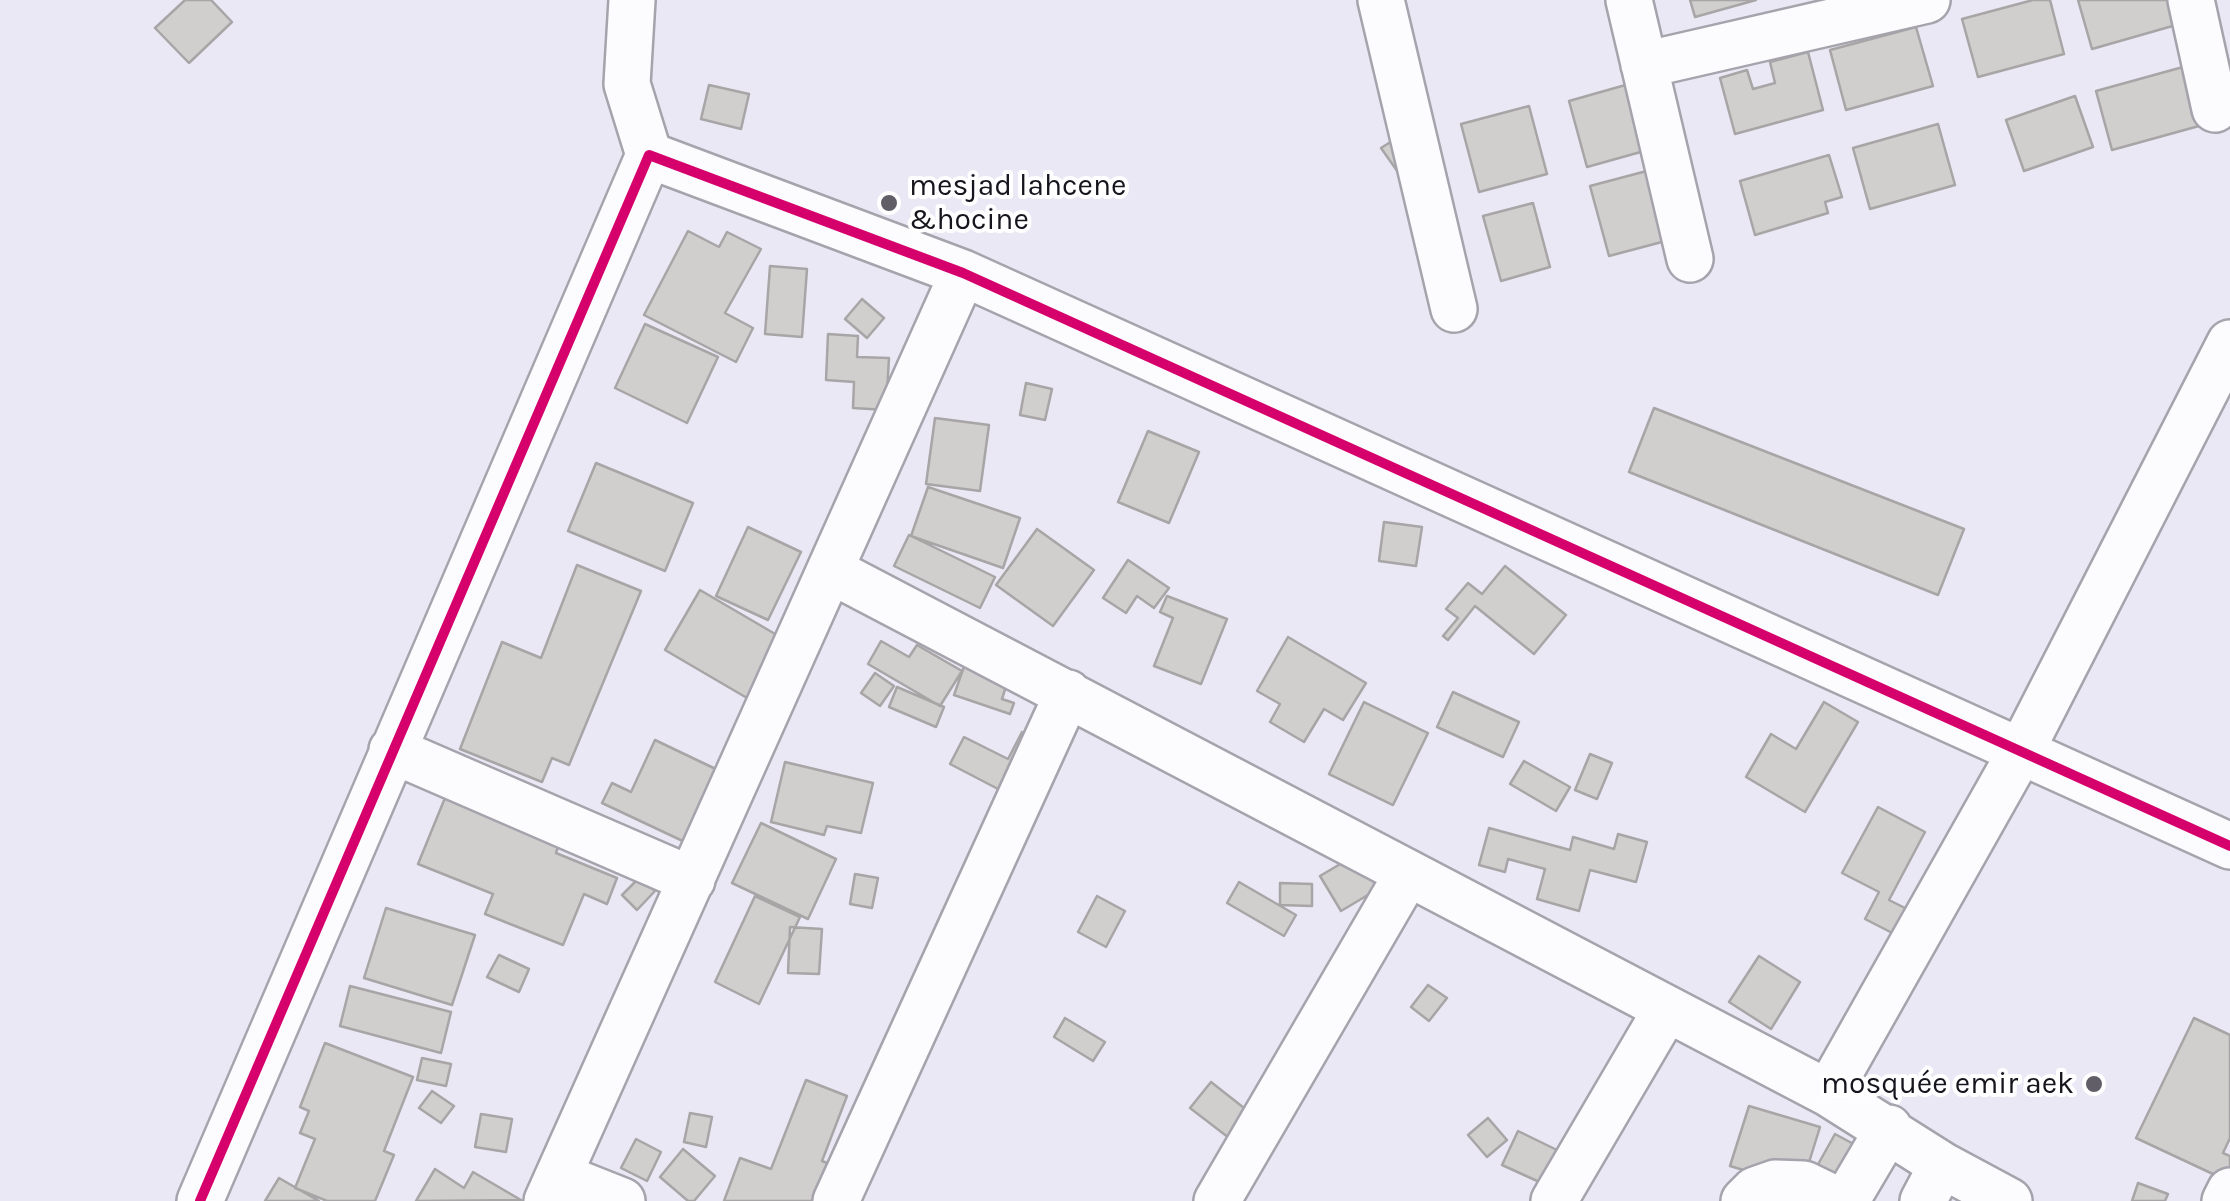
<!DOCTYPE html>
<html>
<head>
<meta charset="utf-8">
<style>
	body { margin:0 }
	canvas { display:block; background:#ebe8f5 }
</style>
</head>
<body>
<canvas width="2230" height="1201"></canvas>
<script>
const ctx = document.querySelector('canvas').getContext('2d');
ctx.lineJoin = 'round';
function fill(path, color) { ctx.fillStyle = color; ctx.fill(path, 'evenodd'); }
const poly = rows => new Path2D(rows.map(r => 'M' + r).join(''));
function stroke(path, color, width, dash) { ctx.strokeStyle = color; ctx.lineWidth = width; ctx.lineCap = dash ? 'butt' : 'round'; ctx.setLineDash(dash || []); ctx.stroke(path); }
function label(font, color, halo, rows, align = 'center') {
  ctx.font = font + ' Karla,sans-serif'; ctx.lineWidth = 8; ctx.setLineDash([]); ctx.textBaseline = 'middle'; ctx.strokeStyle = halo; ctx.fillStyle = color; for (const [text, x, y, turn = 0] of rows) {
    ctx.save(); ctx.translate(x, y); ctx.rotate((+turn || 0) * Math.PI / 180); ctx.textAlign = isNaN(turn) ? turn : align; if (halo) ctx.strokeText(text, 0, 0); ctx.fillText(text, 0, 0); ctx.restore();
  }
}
const building = poly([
	[185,0,211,0,232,22,189,63,155,28,185,0],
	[1690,0,1756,0,1695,17,1690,0],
	[2033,0,2050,0,2064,54,1978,77,1962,19,2033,0],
	[2078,0,2169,0,2176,25,2092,49,2078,0],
	[1916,27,1933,86,1846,110,1830,50,1916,27],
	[1808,52,1823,110,1735,134,1720,78,1747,70,1753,89,1775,83,1770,62,1808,52],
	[2183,67,2199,126,2112,150,2096,91,2183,67],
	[1636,82,1655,148,1587,167,1569,101,1636,82],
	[709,85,749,94,741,129,701,119,709,85],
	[2075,96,2093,147,2024,171,2006,120,2075,96],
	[1529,106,1547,174,1479,192,1461,124,1529,106],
	[1938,124,1955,185,1870,209,1853,148,1938,124],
	[1392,141,1400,175,1381,148,1392,141],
	[1829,155,1842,197,1825,202,1828,213,1755,235,1740,181,1829,155],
	[1658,168,1677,238,1609,256,1590,186,1658,168],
	[1533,203,1550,267,1501,281,1483,216,1533,203],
	[688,231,719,247,727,232,761,249,725,313,753,328,736,362,644,315,688,231],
	[770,266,807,269,802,337,765,334,770,266],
	[862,299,884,318,867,338,845,319,862,299],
	[645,324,718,357,687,423,615,388,645,324],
	[828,334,858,336,857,357,889,358,886,410,853,408,854,382,826,380,828,334],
	[1026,383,1052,389,1045,420,1020,415,1026,383],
	[1654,408,1964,529,1938,595,1629,472,1654,408],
	[935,418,989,425,980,491,926,484,935,418],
	[1148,431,1199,452,1169,523,1118,502,1148,431],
	[596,463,693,503,665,571,568,531,596,463],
	[928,487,1020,518,1003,568,911,536,928,487],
	[1384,522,1422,527,1416,566,1379,561,1384,522],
	[748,527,801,552,768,620,716,596,748,527],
	[1037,529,1094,570,1053,626,996,585,1037,529],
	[909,535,995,577,980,608,894,566,909,535],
	[1128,560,1169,588,1154,608,1137,596,1126,613,1103,598,1128,560],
	[577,565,641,591,569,765,552,758,542,782,460,749,502,642,541,658,577,565],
	[1505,566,1566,615,1534,654,1475,606,1448,640,1443,636,1458,618,1446,609,1468,583,1482,594,1505,566],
	[700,590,782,638,747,698,665,650,700,590],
	[1167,596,1227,619,1201,684,1154,666,1173,618,1160,612,1167,596],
	[1288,637,1366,683,1343,720,1324,709,1304,742,1270,722,1280,704,1257,691,1288,637],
	[881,641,909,657,917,645,962,671,940,706,868,664,881,641],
	[966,661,1009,677,1002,699,1014,703,1010,714,954,695,966,661],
	[875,673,894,686,880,706,861,693,875,673],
	[897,687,944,707,936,727,889,707,897,687],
	[1453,692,1519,722,1503,757,1437,727,1453,692],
	[1364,702,1428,733,1393,805,1329,774,1364,702],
	[1824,702,1858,722,1805,812,1746,777,1771,734,1796,749,1824,702],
	[1022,732,1055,748,1000,790,950,764,964,737,1008,759,1022,732],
	[655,740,722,772,687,843,602,803,612,783,631,792,655,740],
	[1590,754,1612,763,1597,799,1575,790,1590,754],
	[1524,761,1570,787,1556,811,1510,784,1524,761],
	[785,762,873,783,861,833,827,826,824,835,771,822,785,762],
	[447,793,561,838,556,853,617,878,607,904,584,894,563,945,485,914,493,894,418,864,447,793],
	[1878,807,1925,832,1889,900,1915,913,1902,938,1865,919,1879,892,1842,873,1878,807],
	[761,823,836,859,808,919,732,883,761,823],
	[1489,828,1570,850,1573,837,1614,849,1618,834,1647,842,1636,882,1590,870,1579,911,1537,899,1545,869,1508,859,1505,872,1479,865,1489,828],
	[1357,854,1378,889,1341,911,1320,876,1357,854],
	[855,874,878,878,872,908,850,904,855,874],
	[640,877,655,891,637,910,622,895,640,877],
	[1239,882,1296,915,1284,936,1227,903,1239,882],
	[1280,883,1312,884,1312,906,1280,905,1280,883],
	[755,896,800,917,759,1004,715,982,755,896],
	[1097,896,1125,911,1106,947,1078,932,1097,896],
	[386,908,475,935,452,1005,364,978,386,908],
	[790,927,822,929,819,974,788,973,790,927],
	[499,955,529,969,519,992,487,977,499,955],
	[1759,956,1800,982,1771,1029,1729,1002,1759,956],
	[1428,985,1447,998,1429,1021,1411,1007,1428,985],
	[350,986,451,1012,441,1053,340,1026,350,986],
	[1065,1018,1105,1042,1093,1061,1054,1037,1065,1018],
	[2194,1018,2230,1035,2230,1138,2223,1153,2230,1156,2230,1182,2136,1138,2194,1018],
	[325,1043,413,1077,384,1151,394,1155,375,1201,327,1201,295,1188,315,1139,300,1133,309,1111,300,1107,325,1043],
	[422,1058,451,1064,446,1086,417,1080,422,1058],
	[806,1080,847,1096,822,1161,848,1171,837,1201,724,1201,740,1158,771,1169,806,1080],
	[1211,1082,1253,1115,1233,1141,1190,1108,1211,1082],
	[432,1091,454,1106,441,1123,419,1108,432,1091],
	[1749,1106,1820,1127,1806,1172,1770,1178,1730,1166,1749,1106],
	[690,1113,712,1117,706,1147,684,1142,690,1113],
	[481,1114,512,1119,506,1152,475,1147,481,1114],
	[1488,1118,1507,1140,1487,1157,1468,1135,1488,1118],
	[1518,1131,1596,1169,1581,1201,1502,1165,1518,1131],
	[1835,1134,1872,1154,1853,1188,1816,1168,1835,1134],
	[636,1139,661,1152,647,1181,621,1168,636,1139],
	[683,1149,715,1176,694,1201,688,1201,660,1177,683,1149],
	[435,1169,464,1188,473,1172,521,1200,416,1201,435,1169],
	[279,1178,319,1201,265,1201,279,1178],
	[2138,1183,2168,1194,2165,1201,2132,1201,2138,1183]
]);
const street = poly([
	[632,0,627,84,649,155],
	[1381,0,1454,309],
	[1629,0,1690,259],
	[2191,0,2215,109],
	[1644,65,1927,0],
	[830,570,1828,1093],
	[392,750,692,880],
	[1942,1165,2009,1201],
	[559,1176,622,1201],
	[200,1201,649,155,963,273,2230,846],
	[547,1201,963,273],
	[836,1201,1068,693],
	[1217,1201,1408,873],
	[1554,1201,1666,1010],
	[1744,1201,1755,1190,1775,1183,1804,1184,1839,1201],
	[1846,1201,1889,1128],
	[1923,1201,1942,1165,1828,1093,2021,751,2230,343],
	[2225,1201,2230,1191]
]);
const cycleway = poly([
	[200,1201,649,155,963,273,2230,846]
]);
const markers = [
	[889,203,10,"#615e68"],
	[2094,1084,10,"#615e68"]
];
const poiNames = [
	["mesjad lahcene",909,186],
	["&hocine",909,220],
	["mosquée emir aek",2074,1084,"right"]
];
fill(building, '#d1cece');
stroke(building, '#a8a5a7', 2.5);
stroke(street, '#a5a3ac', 50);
stroke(street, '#fcfcfe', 45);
stroke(cycleway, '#d6006c', 10);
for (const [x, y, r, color] of markers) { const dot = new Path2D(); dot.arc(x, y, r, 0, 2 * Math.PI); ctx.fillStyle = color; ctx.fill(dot); stroke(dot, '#fff', 4); }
label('30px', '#16141c', '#fff', poiNames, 'left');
</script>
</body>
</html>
